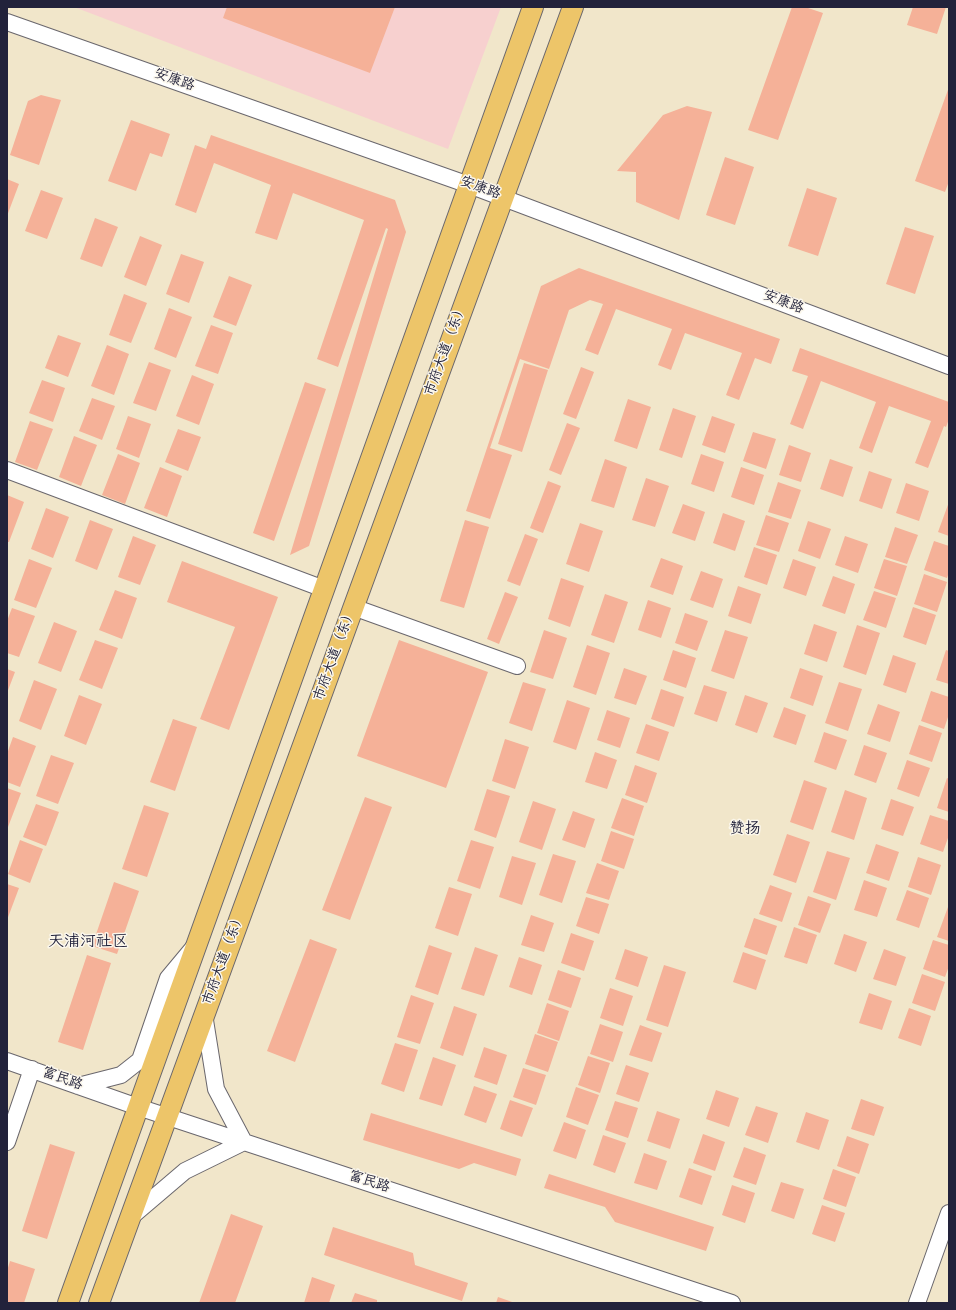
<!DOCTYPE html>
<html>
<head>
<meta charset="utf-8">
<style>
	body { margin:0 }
	#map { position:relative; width:956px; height:1310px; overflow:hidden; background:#f1e6ca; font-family:"Indie Flower",sans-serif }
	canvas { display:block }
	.frame { position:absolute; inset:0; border:8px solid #22223b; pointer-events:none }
</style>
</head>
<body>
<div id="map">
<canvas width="956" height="1310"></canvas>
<div class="frame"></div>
</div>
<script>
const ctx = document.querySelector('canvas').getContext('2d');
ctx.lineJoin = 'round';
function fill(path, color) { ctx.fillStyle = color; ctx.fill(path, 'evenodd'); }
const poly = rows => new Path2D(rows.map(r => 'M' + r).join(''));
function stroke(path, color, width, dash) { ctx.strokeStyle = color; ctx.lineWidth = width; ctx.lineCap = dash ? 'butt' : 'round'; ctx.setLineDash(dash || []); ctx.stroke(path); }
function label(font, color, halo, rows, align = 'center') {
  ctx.font = font + ' "Indie Flower","LXGW WenKai TC",sans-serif'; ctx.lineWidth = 3; ctx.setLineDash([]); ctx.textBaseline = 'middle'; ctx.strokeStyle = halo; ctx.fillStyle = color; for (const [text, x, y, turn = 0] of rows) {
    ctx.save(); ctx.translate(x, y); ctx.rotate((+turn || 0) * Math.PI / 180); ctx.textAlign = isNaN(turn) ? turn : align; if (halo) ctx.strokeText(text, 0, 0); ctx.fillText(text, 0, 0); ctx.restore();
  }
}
const built = poly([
	[74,7,501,7,448,149]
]);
const building = poly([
	[227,7,395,7,370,73,223,18],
	[792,7,805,7,823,13,778,140,748,130],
	[913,7,946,7,937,34,907,25],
	[949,87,949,181,945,192,915,181],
	[41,95,61,100,39,165,10,155,28,101],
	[687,106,712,112,679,220,636,202,636,172,617,171,663,115],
	[131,120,170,134,162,157,150,153,136,191,108,181],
	[211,135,395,200,406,232,309,546,290,555,388,229,386,228,338,367,317,359,364,220,293,193,277,240,255,233,271,185,214,163,196,213,175,205,195,145,206,149],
	[725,157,754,167,735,225,706,215],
	[7,179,19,184,7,216],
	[807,188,837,198,818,256,788,246],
	[41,190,63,198,47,239,25,231],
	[95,218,118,227,102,267,80,259],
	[905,227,934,236,915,294,886,284],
	[140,236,162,245,146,286,124,277],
	[181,254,204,262,189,303,166,294],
	[579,268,780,339,771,364,755,358,739,400,726,395,742,353,685,333,671,370,658,365,672,329,616,309,598,355,585,350,603,304,590,300,569,310,549,369,520,359,490,448,512,455,490,519,466,511,541,286],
	[229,276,252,285,236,326,213,317],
	[124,294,147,303,131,343,109,335],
	[169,308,192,317,176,358,154,349],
	[211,325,233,333,218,374,195,366],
	[58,335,81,343,68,377,45,368],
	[107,345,129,354,114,395,91,386],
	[800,348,949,402,949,419,946,427,944,426,928,468,915,463,931,421,889,406,872,453,859,448,876,402,821,381,803,429,790,424,808,376,792,371],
	[149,362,171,370,156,411,133,403],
	[524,363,548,370,522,452,498,444],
	[581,367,594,372,576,419,563,414],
	[192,375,214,384,199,425,176,416],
	[42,380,65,388,53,422,29,413],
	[305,382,326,389,274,541,253,533],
	[92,398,115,406,102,440,79,431],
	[628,399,651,407,637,449,614,441],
	[673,408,696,416,682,458,659,450],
	[128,416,151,424,139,458,116,449],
	[712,416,735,424,725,453,702,445],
	[30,421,53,429,37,470,15,462],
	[567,423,580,428,561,475,549,470],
	[178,429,201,437,188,471,165,462],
	[753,432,776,439,766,469,743,461],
	[74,436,97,445,81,486,59,477],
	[789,445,811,453,801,482,779,475],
	[118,454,140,463,125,504,102,495],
	[701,454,724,462,714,492,691,484],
	[605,459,627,467,614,508,591,501],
	[830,459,853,467,843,497,820,489],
	[160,467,182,476,167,517,144,508],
	[741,467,764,475,754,505,731,497],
	[869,471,892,479,882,509,859,501],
	[646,478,669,486,655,527,632,520],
	[548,481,561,486,543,533,530,528],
	[778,482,801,490,791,519,768,512],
	[906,483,929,491,919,521,896,513],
	[7,495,24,502,9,542,7,542],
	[949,502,949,536,938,532],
	[683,504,705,512,695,541,672,533],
	[46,508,69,517,53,558,31,549],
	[723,513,745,521,735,551,713,543],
	[766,515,789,523,779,552,756,545],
	[90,520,113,529,97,570,75,561],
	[465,520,489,527,464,608,440,601],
	[808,521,831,529,820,559,798,551],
	[580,523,603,531,589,572,566,564],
	[895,527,918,535,907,564,885,557],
	[525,534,538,539,520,586,507,581],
	[133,536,156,545,140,585,118,577],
	[845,536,868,544,858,573,835,565],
	[934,541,949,546,949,572,947,578,924,570],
	[754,547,777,555,767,585,744,577],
	[661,558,683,566,673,595,650,587],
	[29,559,52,568,36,608,14,600],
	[793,559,816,567,806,596,783,588],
	[884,559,907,566,897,596,874,588],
	[182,561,278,597,229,730,200,719,235,627,167,602],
	[701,571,723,579,713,608,690,600],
	[924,574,947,582,937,612,914,604],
	[833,576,855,584,845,614,822,606],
	[561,578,584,586,570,627,548,619],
	[738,586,761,594,751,624,728,616],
	[115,590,137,598,122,639,99,630],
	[874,591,896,598,886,628,863,620],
	[505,592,518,597,499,644,487,639],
	[605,594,628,602,614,643,591,635],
	[648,600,671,608,661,638,638,630],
	[913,607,936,615,926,645,903,637],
	[12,608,35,616,19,657,7,653,7,621],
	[685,613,708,621,697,651,675,643],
	[54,622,77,631,61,672,38,663],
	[814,624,837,632,827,662,804,654],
	[857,625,880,633,866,675,843,667],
	[544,630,567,638,553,679,530,672],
	[725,630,748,637,734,679,711,671],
	[95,640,118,648,102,689,79,680],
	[399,640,488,672,446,788,357,756],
	[587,645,610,653,596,695,573,687],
	[673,650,696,658,686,688,663,680],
	[946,650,949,651,949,684,936,680],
	[893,655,916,663,906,693,883,685],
	[624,668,647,676,636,705,614,698],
	[800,668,823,676,813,706,790,698],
	[7,669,15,672,7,693],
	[34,680,57,689,41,730,19,721],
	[523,682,546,689,532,731,509,723],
	[839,682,862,689,848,731,825,723],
	[704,685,727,692,717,722,694,714],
	[661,689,684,697,674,727,651,719],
	[931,691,949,697,949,714,944,729,921,721],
	[79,695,102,704,86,745,64,736],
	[745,695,768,703,757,733,735,725],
	[567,700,590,708,576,750,553,742],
	[878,704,900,712,890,742,867,734],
	[784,707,806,715,796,745,773,737],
	[607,710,630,718,620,748,597,740],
	[173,719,197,727,175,791,150,782],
	[646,724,669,732,659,761,636,753],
	[919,725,942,733,932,762,909,754],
	[824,732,847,740,836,770,814,762],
	[13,737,36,746,20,787,7,782,7,754],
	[505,739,529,747,515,789,492,781],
	[864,745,887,753,876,783,854,775],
	[595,752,617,760,607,789,585,782],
	[51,755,74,763,58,804,36,796],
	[907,760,930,768,919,797,897,789],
	[635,765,657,773,647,803,625,795],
	[947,778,949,779,949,812,937,808],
	[804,780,827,788,813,830,790,822],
	[7,788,21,793,8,827,7,827],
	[487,789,510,796,496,838,474,830],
	[845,790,867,798,854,840,831,832],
	[365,797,392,807,350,920,322,910],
	[622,798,644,806,634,836,611,828],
	[891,799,914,807,903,836,881,829],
	[533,801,556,809,542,850,519,842],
	[36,804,59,812,46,846,23,837],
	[144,805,169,813,147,877,122,869],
	[573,811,595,819,585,848,562,840],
	[930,815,949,821,949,835,943,852,920,844],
	[611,831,634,839,624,869,601,861],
	[787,834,810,842,796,883,773,875],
	[20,840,43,849,30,883,8,874],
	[471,840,494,847,480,889,457,881],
	[876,844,899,852,889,881,866,873],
	[827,851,850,858,836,900,813,892],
	[553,854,576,861,562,903,539,895],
	[512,856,536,863,522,905,499,897],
	[918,857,941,865,931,895,908,887],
	[597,863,619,871,609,900,586,893],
	[864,880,887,888,877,917,854,910],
	[114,882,139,891,117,954,92,946],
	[7,884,19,888,7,920],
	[770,885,792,893,782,922,759,914],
	[449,887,472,894,458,936,435,928],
	[907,890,929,898,919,928,896,920],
	[808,896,831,904,820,933,798,925],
	[586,897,609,904,599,934,576,926],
	[948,907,949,908,949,941,937,937],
	[531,915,554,923,544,952,521,945],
	[754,918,777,926,767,955,744,947],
	[794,927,817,935,807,964,784,957],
	[571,933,594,941,584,971,561,963],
	[844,934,867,942,856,972,834,964],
	[310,939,337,949,295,1062,267,1051],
	[933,940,949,945,949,966,945,977,923,969],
	[429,945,452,953,438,995,415,987],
	[475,947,498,955,484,996,461,989],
	[625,949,648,957,638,987,615,979],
	[884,949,906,957,896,986,873,979],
	[743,952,766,960,756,990,733,982],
	[87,955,111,963,83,1050,58,1042],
	[519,957,542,965,532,995,509,987],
	[664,965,686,972,668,1027,646,1020],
	[558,970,581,978,571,1008,548,1000],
	[922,974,945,982,935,1011,912,1003],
	[610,988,633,996,623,1026,600,1018],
	[869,993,892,1001,882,1030,859,1023],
	[411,995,434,1003,420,1044,397,1037],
	[547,1003,569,1011,559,1041,537,1033],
	[454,1006,477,1014,463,1056,440,1048],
	[909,1008,931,1016,921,1046,898,1038],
	[600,1024,623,1032,613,1062,590,1054],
	[640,1025,662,1033,652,1062,629,1055],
	[535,1034,558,1042,548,1072,525,1064],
	[395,1043,418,1050,404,1092,381,1084],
	[484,1047,507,1055,497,1085,474,1077],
	[588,1056,610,1063,600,1093,578,1085],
	[433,1057,456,1065,442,1106,419,1099],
	[626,1065,649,1073,639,1102,616,1094],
	[523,1068,546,1075,536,1105,513,1097],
	[474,1086,497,1094,486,1123,464,1115],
	[576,1087,599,1095,588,1125,566,1117],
	[716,1090,739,1098,729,1127,706,1119],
	[861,1099,884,1107,874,1136,851,1129],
	[510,1100,533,1108,522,1137,500,1129],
	[615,1101,638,1108,628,1138,605,1130],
	[756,1106,778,1113,768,1143,745,1135],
	[657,1111,680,1119,670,1149,647,1141],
	[806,1112,829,1120,819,1150,796,1142],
	[371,1113,521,1159,516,1176,474,1163,459,1169,363,1140],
	[564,1122,586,1130,576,1159,553,1151],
	[703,1134,725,1142,715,1171,693,1163],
	[603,1135,626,1143,615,1173,593,1165],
	[847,1136,869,1144,859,1174,837,1166],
	[50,1144,75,1152,47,1239,22,1231],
	[744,1147,766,1155,756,1185,733,1177],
	[644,1153,667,1161,657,1190,634,1183],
	[689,1168,712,1176,702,1205,679,1197],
	[833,1169,856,1177,846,1207,823,1199],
	[549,1174,714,1227,706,1251,615,1222,605,1207,544,1188],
	[781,1182,804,1189,794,1219,771,1211],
	[732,1185,755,1193,745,1223,722,1215],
	[822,1205,845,1213,835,1242,812,1234],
	[231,1214,263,1226,235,1303,199,1303],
	[333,1227,413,1253,415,1265,468,1283,462,1301,324,1255],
	[10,1261,35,1269,24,1303,7,1303,7,1271],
	[312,1277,335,1285,329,1303,304,1303],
	[355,1293,377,1300,377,1303,351,1303],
	[498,1297,515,1303,496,1303]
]);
const minor = poly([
	[7,22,469,185,949,366],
	[7,470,324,589],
	[353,607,517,666],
	[7,1061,138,1107,732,1303],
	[78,1086,121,1075,140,1060,168,978,193,948],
	[7,1142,32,1069],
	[131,1217,185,1171,244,1142,216,1089,204,1014],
	[917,1303,949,1213]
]);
const major = poly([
	[68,1303,533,7],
	[99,1303,573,7]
]);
const streetNames = [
	["安康路",174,81,19],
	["安康路",480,189,20],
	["安康路",783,303,21],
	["市府大道（东）",447,350,-70],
	["市府大道（东）",336,655,-70],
	["市府大道（东）",225,959,-70],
	["富民路",62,1080,20],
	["富民路",369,1183,18]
];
const quarterNames = [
	["赞扬",745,830],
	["天浦河社区",88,943]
];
fill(built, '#f7d0cf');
fill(building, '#f5b198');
stroke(minor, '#6a676d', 18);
stroke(major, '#6a676d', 22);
stroke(minor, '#fff', 16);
stroke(major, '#edc569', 20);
label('14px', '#22223b', '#fbf7ec', streetNames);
label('16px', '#22223b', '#fbf7ec', quarterNames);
</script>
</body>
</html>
